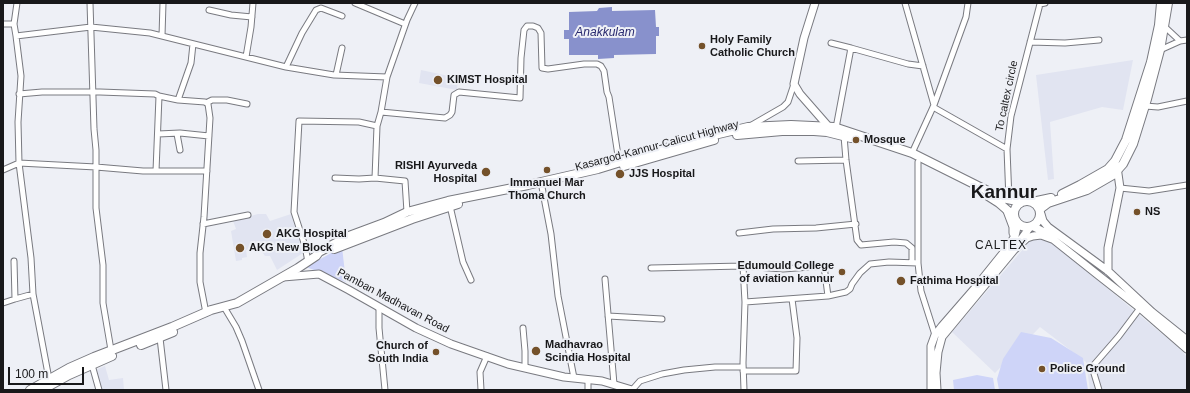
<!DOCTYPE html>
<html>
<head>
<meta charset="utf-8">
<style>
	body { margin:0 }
	#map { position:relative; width:1190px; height:393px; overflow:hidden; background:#eef0f6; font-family:Helvetica,sans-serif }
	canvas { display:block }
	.frame { position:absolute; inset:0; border:4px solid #18181a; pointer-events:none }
	.scale { position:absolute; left:8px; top:367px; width:76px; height:18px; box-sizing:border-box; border:2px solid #18181a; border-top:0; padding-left:5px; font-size:12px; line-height:14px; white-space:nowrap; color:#18181a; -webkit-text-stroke:3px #eef0f6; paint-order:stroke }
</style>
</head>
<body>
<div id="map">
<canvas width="1190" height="393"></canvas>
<div class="frame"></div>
<div class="scale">100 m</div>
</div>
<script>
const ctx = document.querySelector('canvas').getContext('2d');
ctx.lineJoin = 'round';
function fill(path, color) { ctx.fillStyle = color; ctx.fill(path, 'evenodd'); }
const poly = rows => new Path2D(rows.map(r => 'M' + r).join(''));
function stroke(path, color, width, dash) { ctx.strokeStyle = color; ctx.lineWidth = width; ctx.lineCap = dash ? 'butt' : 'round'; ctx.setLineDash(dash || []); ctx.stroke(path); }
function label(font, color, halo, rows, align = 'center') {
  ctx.font = font + ' Helvetica,sans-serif'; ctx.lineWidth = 4; ctx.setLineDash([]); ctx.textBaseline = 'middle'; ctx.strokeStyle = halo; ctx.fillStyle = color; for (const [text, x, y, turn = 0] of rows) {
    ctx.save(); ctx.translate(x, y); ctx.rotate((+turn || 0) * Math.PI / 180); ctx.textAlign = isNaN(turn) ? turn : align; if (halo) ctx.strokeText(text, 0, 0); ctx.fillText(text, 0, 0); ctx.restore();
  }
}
const built = poly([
	[1133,60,1123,110,1102,107,1050,122,1054,179,1048,180,1036,75],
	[421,70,458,78,457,90,419,83],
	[258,214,266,214,270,221,291,214,303,253,277,270,270,256,265,256,261,250,258,251,257,247,246,250,247,257,242,258,242,260,236,261,231,231,236,229,233,221],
	[1040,238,1053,243,1179,348,1187,357,1187,390,1090,390,1086,362,1040,327,995,373,952,332,1030,241],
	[105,366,109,380,123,378,124,390,102,390,95,370]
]);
const green = poly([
	[342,247,346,282,306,267],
	[1021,332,1051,338,1083,358,1088,390,999,390,997,379,1003,359],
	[977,375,993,378,995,390,954,390,953,380]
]);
const water = poly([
	[612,7,612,11,655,10,656,27,659,27,659,36,656,36,656,54,614,55,614,58,598,59,598,55,569,55,569,39,564,39,564,30,569,30,569,12,597,11,599,8]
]);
const minor = poly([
	[90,3,94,129,96,150,96,167,143,171,207,171],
	[355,3,405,24],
	[905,3,934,105,912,153],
	[209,10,231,15,252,17],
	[3,24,14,24,16,36,91,27,150,33,286,67,334,75,387,77],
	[14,24,17,3],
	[1165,27,1180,41],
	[16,36,21,76,18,122,19,163,96,167,96,208,103,265,103,303,111,350],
	[162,36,163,3],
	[1030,42,1065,43,1099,40],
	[831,43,851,48,836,128],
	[193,44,191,63,178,100,205,102,208,104,210,118,204,217,200,253,200,282,206,313],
	[851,48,908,64,923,66],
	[1160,50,1180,41,1187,40],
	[246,57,251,27,253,3],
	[286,67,302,33,316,10,321,8,342,16],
	[336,75,342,48],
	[19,94,42,92,100,92,155,94,159,96],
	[206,103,212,100,227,100,247,104],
	[934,105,966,17,968,3],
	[1145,106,1158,107,1187,101],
	[933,107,1007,149],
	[381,112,445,118,450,115,452,112,454,95,459,92,520,98,521,58,524,30,527,26,533,26,538,28,541,33,542,68,548,69,584,64,597,64,601,66,604,71,607,92,609,97,619,162],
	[750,126,783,107,788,102,794,84],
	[158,134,180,133,209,136],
	[177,134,180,150],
	[844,136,846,160,857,240,861,245,894,242,906,243,912,248,912,262],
	[798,161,846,160],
	[918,162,918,263,921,291,935,335,936,335],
	[3,170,19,163,31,258,33,294,49,379],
	[156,171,159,96,178,100],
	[335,178,359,179,375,178],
	[542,187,551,234,558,296,574,378],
	[1120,188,1149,191,1187,185],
	[1009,200,1007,149,1011,116,1040,4,1045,3],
	[450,206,463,262,471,280],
	[407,212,405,181,375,178,377,126,381,112,387,77,407,20,415,3],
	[203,224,248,215],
	[739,233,773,229,816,228,856,224],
	[14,261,15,299,33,294],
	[308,262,305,246,294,212,299,121,359,122,377,126],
	[743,266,745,302],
	[651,268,743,266,783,269,824,266,828,296],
	[605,279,614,384],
	[3,303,15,299],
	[224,307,236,327,242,341,259,390],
	[379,307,379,328,385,390],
	[608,316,662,319],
	[523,328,525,351,525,367],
	[160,338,166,390],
	[92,365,99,390],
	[743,371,796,371,797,338,792,299],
	[588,379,588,390],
	[481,390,480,372,487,356],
	[632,390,640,381,662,374,684,370,715,367,743,367],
	[744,390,743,363,745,302,828,296,846,292,850,289,852,284,860,273,870,264,889,262,918,263],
	[1099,390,1092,367,1119,336,1140,308]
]);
const major = poly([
	[815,3,804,38,794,84,800,94,828,126],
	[1007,211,1013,227,1013,233],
	[1041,214,1043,221,1048,227,1108,271,1152,312,1187,340],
	[1032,226,1044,232,1098,275,1140,308,1187,349],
	[1019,242,1030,227],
	[1108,271,1108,248,1120,188,1117,167],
	[283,277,319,274,349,290,416,328,451,344,508,364,564,377,602,381,632,390],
	[931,390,931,346,935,335,942,326,975,288,1008,247,1015,236,1018,223],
	[937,390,936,373,938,352,942,337,1014,250,1027,238,1033,236,1041,235,1052,239]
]);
const highway = poly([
	[737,135,782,131,814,131,827,132,851,138],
	[624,166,714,140],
	[1062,194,1080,185,1108,169,1115,161,1126,140,1151,62,1159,25,1161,3],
	[988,196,999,203,1014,216],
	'1014 214a13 13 0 1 1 26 0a13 13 0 1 1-26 0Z',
	[1030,201,1037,201,1051,198],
	[1040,209,1048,203,1087,190,1113,175,1123,164,1133,144,1147,99,1160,50,1168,3],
	[334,249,412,219,458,204],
	[141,345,173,332],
	[30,390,69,368,94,357,172,327,211,310,237,303,298,268,316,256,319,252,349,236,384,223,407,212,448,201,528,185,598,169,689,141,748,127,791,125,834,127,912,153,1002,198,1022,202],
	[42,390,69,375,112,356]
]);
const markers = [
	[702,46,4,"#74512a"],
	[438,80,5,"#74512a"],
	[856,140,4,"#74512a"],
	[547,170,4,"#74512a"],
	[486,172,5,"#74512a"],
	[620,174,5,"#74512a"],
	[1137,212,4,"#74512a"],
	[267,234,5,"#74512a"],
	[240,248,5,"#74512a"],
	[842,272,4,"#74512a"],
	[901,281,5,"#74512a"],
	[536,351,5,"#74512a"],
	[436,352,4,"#74512a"],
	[1042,369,4,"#74512a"]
];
const poiNames = [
	["Holy Family",710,40],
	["Catholic Church",710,53],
	["KIMST Hospital",447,80],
	["Mosque",864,140],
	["RISHI Ayurveda",477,166,"right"],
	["Hospital",477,179,"right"],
	["JJS Hospital",629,174],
	["Immanuel Mar",547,183,"center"],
	["Thoma Church",547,196,"center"],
	["NS",1145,212],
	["AKG Hospital",276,234],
	["AKG New Block",249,248],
	["Edumould College",834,266,"right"],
	["of aviation kannur",834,279,"right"],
	["Fathima Hospital",910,281],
	["Madhavrao",545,345],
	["Scindia Hospital",545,358],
	["Church of",428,346,"right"],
	["South India",428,359,"right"],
	["Police Ground",1050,369]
];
const streetNames = [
	["To caltex circle",1007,96,-78],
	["Kasargod-Kannur-Calicut Highway",657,146,-15],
	["Pamban Madhavan Road",393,301,28]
];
const waterNames = [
	["Anakkulam",605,33]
];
const neighbourhoodNames = [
	["CALTEX",1001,246]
];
const townNames = [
	["Kannur",1004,193]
];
fill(built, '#e1e4f1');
fill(green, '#ced4f8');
fill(water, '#8891cc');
stroke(minor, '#797a80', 7);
stroke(major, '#797a80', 9);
stroke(highway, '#797a80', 10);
stroke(minor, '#fff', 5);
stroke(major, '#fff', 7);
stroke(highway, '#fff', 8);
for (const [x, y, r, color] of markers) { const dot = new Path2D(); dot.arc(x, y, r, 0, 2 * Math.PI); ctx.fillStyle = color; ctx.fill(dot); stroke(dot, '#eef0f6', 1.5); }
label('bold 11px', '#18181a', '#eef0f6', poiNames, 'left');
label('11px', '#18181a', '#eef0f6', streetNames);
label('italic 12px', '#292a6f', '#eef0f6', waterNames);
ctx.letterSpacing = '1px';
label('12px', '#18181a', '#eef0f6', neighbourhoodNames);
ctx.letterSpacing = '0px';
label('bold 19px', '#18181a', '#eef0f6', townNames);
</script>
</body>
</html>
